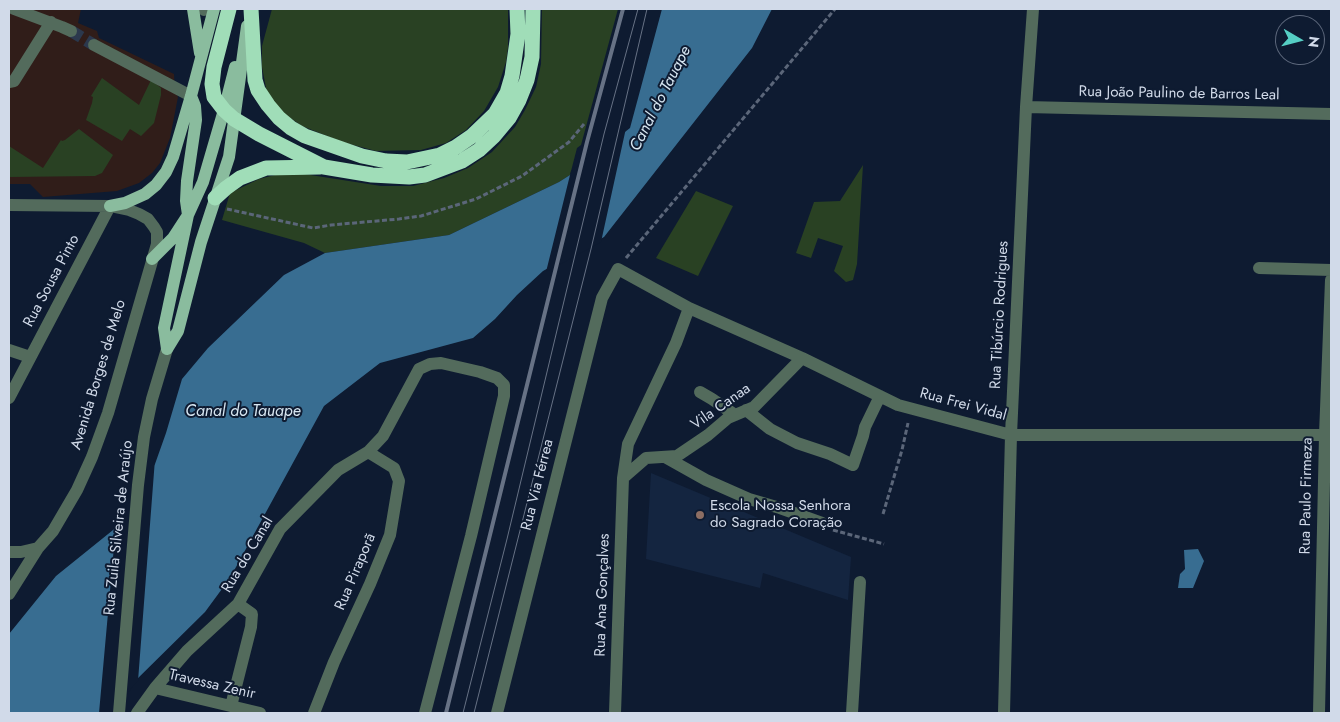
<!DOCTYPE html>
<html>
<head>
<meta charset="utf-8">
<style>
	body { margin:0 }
	#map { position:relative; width:1340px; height:722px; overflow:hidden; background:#0e1b31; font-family:Jost,sans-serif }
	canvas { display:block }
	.frame { position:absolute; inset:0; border:10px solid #d1dae9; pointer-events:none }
	.north { position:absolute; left:1275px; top:15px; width:50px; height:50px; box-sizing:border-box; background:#0e1b31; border:1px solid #5c677b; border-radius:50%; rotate:98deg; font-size:14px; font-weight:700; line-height:20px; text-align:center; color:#d1dae9 }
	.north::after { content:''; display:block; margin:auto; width:18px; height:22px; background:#55cec4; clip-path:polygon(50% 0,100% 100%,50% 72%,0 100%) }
</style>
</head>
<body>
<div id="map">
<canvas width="1340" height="722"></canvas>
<div class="frame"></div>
<div class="north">N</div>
</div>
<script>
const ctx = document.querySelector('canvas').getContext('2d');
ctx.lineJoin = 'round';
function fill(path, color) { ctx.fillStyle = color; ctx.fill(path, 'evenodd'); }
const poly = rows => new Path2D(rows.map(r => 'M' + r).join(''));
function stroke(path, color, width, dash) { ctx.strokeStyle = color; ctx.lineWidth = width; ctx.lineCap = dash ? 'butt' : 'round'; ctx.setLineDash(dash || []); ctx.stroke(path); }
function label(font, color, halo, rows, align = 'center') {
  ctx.font = font + ' Jost,sans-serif'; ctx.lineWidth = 4; ctx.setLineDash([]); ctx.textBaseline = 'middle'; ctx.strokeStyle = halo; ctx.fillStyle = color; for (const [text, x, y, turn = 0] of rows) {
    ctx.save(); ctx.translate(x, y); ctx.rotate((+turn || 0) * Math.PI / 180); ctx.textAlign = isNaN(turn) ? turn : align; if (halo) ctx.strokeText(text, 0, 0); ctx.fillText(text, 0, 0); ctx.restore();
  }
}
const commercial = poly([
	[9,9,81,9,78,23,97,31,99,38,174,74,175,92,178,97,170,138,160,163,152,173,139,183,117,191,43,197,30,184,9,184]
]);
const built = poly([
	[651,473,851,557,848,600,763,573,760,588,646,559]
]);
const green = poly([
	[272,9,508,9,508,47,506,62,498,87,484,111,466,130,446,143,421,150,376,151,342,142,302,126,283,113,267,93,262,67,262,46],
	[542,9,618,9,581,145,577,148,570,175,559,182,449,235,325,253,304,243,222,220,230,193,259,179,279,174,304,174,381,186,413,186,444,178,468,168,492,152,515,127,525,110,536,87,541,64],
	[102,78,139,105,151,80,161,88,161,95,154,123,141,136,130,129,122,141,86,120,92,103,93,97,91,96],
	[79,129,113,155,102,173,95,176,9,177,9,146,43,168,61,140,62,141,65,140],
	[863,165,857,264,853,280,846,282,834,271,843,246,818,238,811,258,796,253,814,202,840,201],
	[696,191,733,206,698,276,656,258]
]);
const water = poly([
	[662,9,772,9,752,48,604,237,543,271,517,295,495,319,473,338,380,363,324,406,230,578,205,612,131,685,111,713,9,713,9,634,56,576,118,526,155,464,166,433,182,379,208,348,284,275,325,253,449,235,559,182,570,175,630,128],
	[1198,549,1204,561,1193,588,1178,588,1180,574,1185,569,1184,550]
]);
const pier = poly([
	[626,128,601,242,546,272,571,171],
	[155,459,138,681,133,686,114,713,99,713,116,524]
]);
const minorTunnel = poly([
	[71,31,94,45]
]);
const path = poly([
	[227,209,313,228,331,225,399,219,421,216,476,199,522,176,569,142,584,124],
	[626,258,835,9],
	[883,514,902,450,908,423],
	[833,530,884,544]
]);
const minor = poly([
	[14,9,62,27,71,31],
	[203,9,204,10],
	[94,45,191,96],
	[9,82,14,81,51,22],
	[1026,107,1331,114],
	[9,205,110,206,129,210,139,214,148,219,154,227,157,232,157,244,108,413,92,457,77,490,53,531,38,548,9,594],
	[1259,268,1331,270],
	[9,350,30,357],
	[700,392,712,399,735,415],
	[9,398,110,206],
	[746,410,770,429,797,443,830,454,853,465,863,436,865,427,880,396],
	[665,457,706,480,749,499,780,508,822,523],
	[623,478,646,458,677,456,708,435,728,418,754,407,802,358],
	[9,552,21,552,38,548],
	[155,688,260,713],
	[231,706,251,627,252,614,238,604],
	[119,713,138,485,144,437,152,399,167,349],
	[137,713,155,688,187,651,238,604,280,529,338,470,368,452,383,436,419,369,430,364,441,363,480,372,497,378,504,385,504,396,471,536,425,713],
	[314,713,334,662,370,584,390,535,399,481,394,468,368,452],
	[497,713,602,298,618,269,689,308,802,358,898,405,1011,435,1331,435],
	[615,713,623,478,628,444,676,343,689,308],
	[852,713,860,582],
	[1004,713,1011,435,1026,107,1033,9],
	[1319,713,1325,435,1331,280]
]);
const major = poly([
	[193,9,200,53],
	[110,206,125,203,145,194,156,185,166,172,173,157,191,96,214,9],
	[152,259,173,238,188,215,203,182,224,110,235,67],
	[167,349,178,331,201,242,229,157,247,26],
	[167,349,164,328,188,215,186,201,187,181,196,120,195,106,191,96]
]);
const highway = poly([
	[229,9,214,67,212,84,214,97,224,110,234,119,259,134,324,167,372,175,409,177,425,175,462,161,479,150,494,136,509,118,519,100,527,80,532,57,533,9],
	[251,9,255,80,258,90,268,105,279,118,291,128,305,136,362,156,386,161,407,162,440,155,456,147,472,136,495,114,507,93,512,76,518,34,517,9],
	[215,198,226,188,240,178,266,168,320,167]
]);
const tram = poly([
	[463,713,507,539,604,134,638,9],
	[474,713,591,249,647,9]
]);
const rail = poly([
	[446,713,587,142,623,9]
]);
const markers = [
	[700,515,5,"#8d6e63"]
];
const streetNames = [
	["Rua João Paulino de Barros Leal",1179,94,1],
	["Rua Sousa Pinto",52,281,-62],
	["Rua Tibúrcio Rodrigues",1000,315,-87],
	["Avenida Borges de Melo",99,375,-73],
	["Rua Frei Vidal",963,405,15],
	["Vila Canaa",721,407,-35],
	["Rua Via Férrea",538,485,-76],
	["Rua Paulo Firmeza",1307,496,-89],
	["Rua Zuila Silveira de Araújo",119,528,-84],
	["Rua do Canal",248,555,-59],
	["Rua Piraporã",356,572,-67],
	["Rua Ana Gonçalves",603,595,-88],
	["Travessa Zenir",212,685,13]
];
const poiNames = [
	["Escola Nossa Senhora",710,506],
	["do Sagrado Coração",710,523]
];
const waterNames = [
	["Canal do Tauape",661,99,-63],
	["Canal do Tauape",243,412]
];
fill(commercial, '#301d19');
fill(built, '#142540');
fill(green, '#294123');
fill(water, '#386d91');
fill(pier, '#0e1b31');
stroke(minorTunnel, '#2b384d', 12, [12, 6]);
stroke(path, '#5b6679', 3, [5, 2.5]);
stroke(minor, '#536b5c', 12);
stroke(major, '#8abc9e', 12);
stroke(highway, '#a0ddb8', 15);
stroke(tram, '#677285', 1);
stroke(rail, '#677285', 4);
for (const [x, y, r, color] of markers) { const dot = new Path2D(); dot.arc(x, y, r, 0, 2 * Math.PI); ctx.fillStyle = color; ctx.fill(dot); stroke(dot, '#0e1b31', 2); }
label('15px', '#d1dae9', '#0e1b31', streetNames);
label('15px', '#d1dae9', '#0e1b31', poiNames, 'left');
label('italic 16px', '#d8e7f2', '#0e1b31', waterNames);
</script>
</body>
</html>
